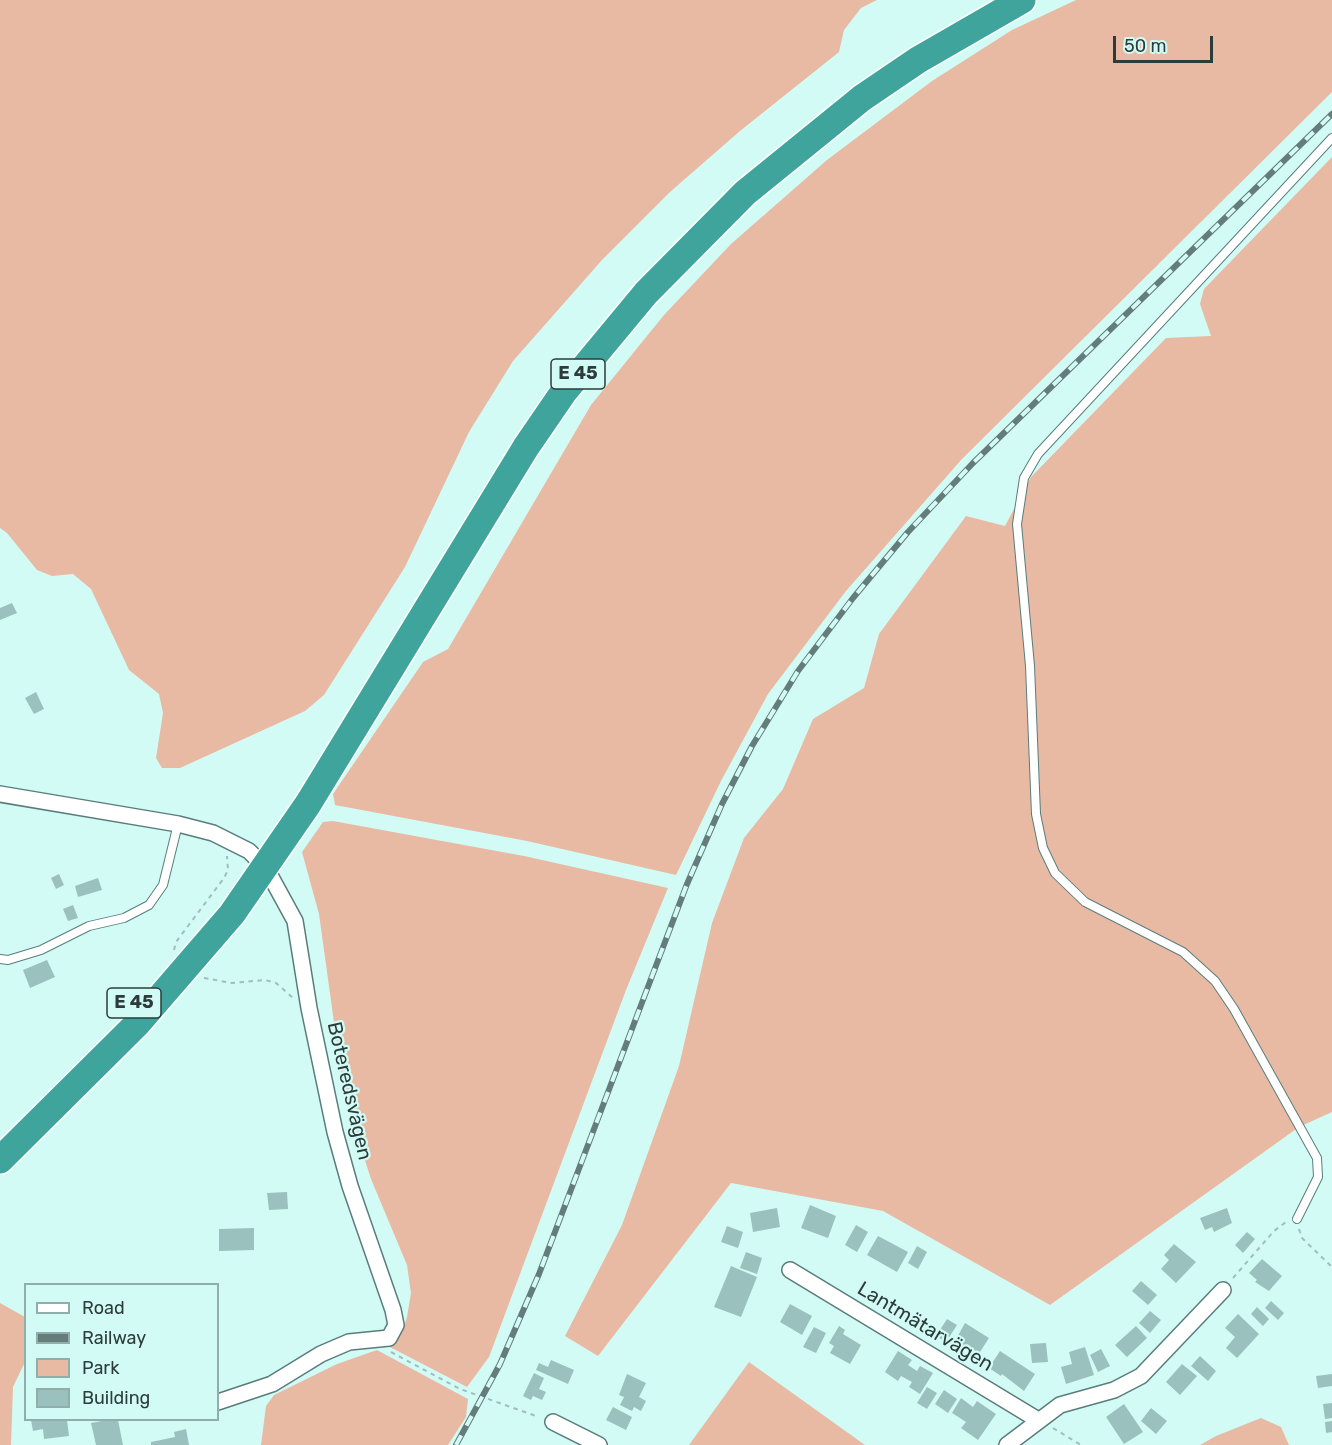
<!DOCTYPE html>
<html>
<head>
<meta charset="utf-8">
<style>
	body { margin:0 }
	#map { position:relative; width:1332px; height:1445px; overflow:hidden; background:#d3fbf6; font-family:Rubik,sans-serif }
	canvas { display:block }
	.legend { position:absolute; left:24px; top:1283px; width:195px; height:138px; box-sizing:border-box; background:#d3fbf6; border:2px solid #90afab; margin:0; padding:8px 10px; list-style:none; font-size:18px; color:#2c3c3a }
	.legend li { display:flex; align-items:center; gap:12px; height:30px }
	.legend b { width:30px; border:2px solid #90afab }
	.scale { position:absolute; left:1113px; top:36px; width:100px; height:27px; box-sizing:border-box; border:3px solid #2c3c3a; border-top:0; padding-left:8px; font-size:18px; line-height:21px; white-space:nowrap; color:#2c3c3a; -webkit-text-stroke:4px #d3fbf6; paint-order:stroke }
</style>
</head>
<body>
<div id="map">
<canvas width="1332" height="1445"></canvas>
<ul class="legend">
<li><b style="height:8px;background:#fff"></b>Road</li>
<li><b style="height:8px;background:#657d7a"></b>Railway</li>
<li><b style="height:16px;background:#e8baa3"></b>Park</li>
<li><b style="height:16px;background:#9ac1bd"></b>Building</li>
</ul>
<div class="scale">50 m</div>
</div>
<script>
const ctx = document.querySelector('canvas').getContext('2d');
ctx.lineJoin = 'round';
function fill(path, color) { ctx.fillStyle = color; ctx.fill(path, 'evenodd'); }
const poly = rows => new Path2D(rows.map(r => 'M' + r).join(''));
function stroke(path, color, width, dash) { ctx.strokeStyle = color; ctx.lineWidth = width; ctx.lineCap = dash ? 'butt' : 'round'; ctx.setLineDash(dash || []); ctx.stroke(path); }
function label(font, color, halo, rows, align = 'center') {
  ctx.font = font + ' Rubik,sans-serif'; ctx.lineWidth = 4.5; ctx.setLineDash([]); ctx.textBaseline = 'middle'; ctx.strokeStyle = halo; ctx.fillStyle = color; for (const [text, x, y, turn = 0] of rows) {
    ctx.save(); ctx.translate(x, y); ctx.rotate((+turn || 0) * Math.PI / 180); ctx.textAlign = isNaN(turn) ? turn : align; if (halo) ctx.strokeText(text, 0, 0); ctx.fillText(text, 0, 0); ctx.restore();
  }
}
const green = poly([
	[0,0,877,0,861,8,844,30,839,52,740,131,670,192,602,260,513,361,469,432,405,567,324,695,305,711,180,768,162,768,156,758,163,713,159,694,129,670,91,589,73,574,52,576,37,570,7,533,0,528],
	[1076,0,1332,0,1332,92,962,459,846,591,768,694,721,781,676,875,527,841,335,805,333,794,423,662,448,649,591,405,664,315,731,244,827,160,932,81,1012,30],
	[1332,157,1332,1112,1299,1127,1050,1305,883,1211,731,1183,598,1356,565,1336,622,1225,679,1066,712,923,744,838,783,789,813,719,864,688,879,634,966,516,1005,526,1031,477,1166,338,1211,336,1200,304,1204,289],
	[333,821,524,856,668,888,626,990,489,1357,467,1387,386,1345,402,1333,407,1317,411,1293,407,1265,371,1179,344,1095,319,914,302,852,323,822],
	[0,1303,25,1317,25,1362,13,1387,11,1445,0,1445],
	[377,1350,468,1399,466,1417,448,1445,261,1445,266,1406,274,1395,337,1364],
	[749,1362,865,1445,689,1445],
	[1261,1418,1281,1427,1289,1445,1200,1445,1216,1436]
]);
const building = poly([
	[12,603,17,613,0,620,0,608],
	[36,692,44,709,34,714,25,698],
	[59,874,64,885,56,889,51,878],
	[98,878,102,890,78,897,75,886],
	[73,905,78,918,68,921,63,909],
	[47,960,55,977,30,988,23,970],
	[287,1192,288,1209,269,1210,267,1193],
	[810,1205,836,1216,828,1238,801,1228],
	[777,1208,780,1227,753,1232,750,1213],
	[1227,1208,1232,1223,1214,1232,1212,1227,1205,1230,1200,1218],
	[856,1225,868,1232,857,1252,845,1245],
	[727,1226,743,1232,738,1248,721,1242],
	[254,1228,254,1250,219,1251,219,1229],
	[1247,1232,1255,1239,1243,1253,1235,1245],
	[878,1236,908,1252,897,1272,867,1255],
	[1174,1244,1196,1262,1176,1283,1161,1269,1169,1260,1164,1255],
	[917,1246,927,1252,918,1269,908,1263],
	[746,1252,762,1258,757,1274,740,1268],
	[1262,1259,1282,1276,1269,1291,1255,1282,1257,1280,1249,1273],
	[731,1266,757,1277,741,1317,714,1307],
	[1141,1281,1157,1295,1148,1305,1132,1291],
	[1271,1301,1284,1313,1278,1320,1265,1308],
	[790,1304,812,1316,802,1335,780,1322],
	[1257,1307,1269,1319,1263,1326,1251,1314],
	[1150,1311,1161,1320,1150,1333,1139,1323],
	[1238,1314,1259,1334,1237,1358,1226,1348,1235,1337,1225,1328],
	[947,1319,957,1325,946,1342,936,1336],
	[965,1323,989,1338,978,1355,955,1341],
	[839,1326,845,1330,843,1334,861,1345,850,1364,830,1353,834,1346,829,1343],
	[1136,1326,1147,1338,1127,1357,1115,1345],
	[814,1327,826,1333,816,1353,803,1347],
	[1046,1343,1048,1362,1032,1363,1030,1344],
	[1085,1347,1094,1375,1066,1384,1061,1367,1072,1364,1069,1352],
	[1101,1349,1110,1366,1098,1372,1090,1355],
	[898,1351,912,1360,908,1365,917,1371,920,1366,933,1373,920,1394,909,1387,912,1382,901,1376,898,1381,885,1372],
	[1000,1351,1035,1374,1024,1391,1002,1374,1001,1376,989,1368],
	[1200,1356,1216,1371,1208,1381,1191,1366],
	[551,1360,574,1370,568,1384,536,1370,539,1363,548,1367],
	[1182,1364,1197,1376,1180,1395,1166,1382],
	[534,1373,544,1378,539,1389,546,1392,542,1400,533,1396,531,1400,523,1396],
	[627,1374,646,1383,639,1397,646,1401,641,1411,634,1407,632,1411,620,1405,624,1397,619,1395],
	[1332,1374,1332,1386,1318,1388,1316,1376],
	[927,1387,937,1393,927,1409,917,1403],
	[944,1390,957,1399,948,1413,935,1404],
	[961,1398,973,1407,977,1401,996,1414,978,1440,961,1428,966,1422,952,1413],
	[1332,1403,1332,1418,1325,1419,1323,1404],
	[1124,1404,1143,1432,1124,1444,1106,1417],
	[613,1407,632,1417,626,1430,606,1420],
	[1151,1408,1167,1421,1156,1434,1141,1421],
	[31,1420,67,1420,69,1436,44,1439,43,1429,33,1431],
	[107,1420,118,1420,123,1445,96,1445,91,1423],
	[1332,1421,1332,1432,1326,1433,1325,1422],
	[186,1429,189,1445,151,1445,151,1442,175,1437,174,1432]
]);
const path = poly([
	[174,950,176,942,224,878,228,870,227,856],
	[204,978,232,983,265,980,276,983,293,998],
	[1299,1229,1302,1238,1332,1267],
	[1233,1278,1274,1231,1286,1222],
	[391,1352,460,1389,539,1417],
	[1053,1428,1081,1445]
]);
const lane = poly([
	[0,959,8,960,41,950,89,926,124,918,149,905,163,885,178,824],
	[1297,1219,1318,1177,1317,1158,1234,1009,1215,981,1183,952,1085,902,1055,873,1043,848,1036,814,1030,666,1017,524,1024,478,1038,454,1332,138]
]);
const street = poly([
	[0,794,178,824,213,833,249,851,266,868,295,921,309,1008,335,1132,350,1186,393,1310,396,1325,389,1338,349,1342,321,1354,272,1384,218,1402],
	[790,1270,1038,1420],
	[553,1422,599,1445],
	[1007,1445,1060,1405,1114,1390,1141,1376,1223,1290]
]);
const highway = poly([
	[0,1160,137,1024,232,914,308,804,526,447,563,393,646,293,745,193,862,98,918,60,1022,0]
]);
const rail = poly([
	[456,1445,500,1364,539,1274,687,884,722,804,752,746,798,671,853,598,908,532,973,463,1332,114]
]);
const shields = [
	[578,374,54],
	[134,1003,54]
];
const shieldNames = [
	["E 45",578,374],
	["E 45",134,1003]
];
const streetNames = [
	["Boteredsvägen",349,1091,77],
	["Lantmätarvägen",925,1327,31]
];
fill(green, '#e8baa3');
fill(building, '#9ac1bd');
stroke(lane, '#597d7a', 10);
stroke(street, '#597d7a', 18);
stroke(highway, '#fff', 30);
stroke(path, '#9fbfbb', 2, [4.5, 4.5]);
stroke(lane, '#fff', 8);
stroke(street, '#fff', 15);
stroke(highway, '#3ea49c', 27);
stroke(rail, '#657d7a', 6);
stroke(rail, '#d3fbf6', 4, [11]);
for (const [x, y, w] of shields) { const box = new Path2D(); box.roundRect(x - w / 2, y - 15, w, 30, 4.5); ctx.fillStyle = '#d3fbf6'; ctx.fill(box); stroke(box, '#2c3c3a', 1.5); }
label('bold 18px', '#2c3c3a', null, shieldNames);
label('20px', '#2c3c3a', '#d3fbf6', streetNames);
</script>
</body>
</html>
